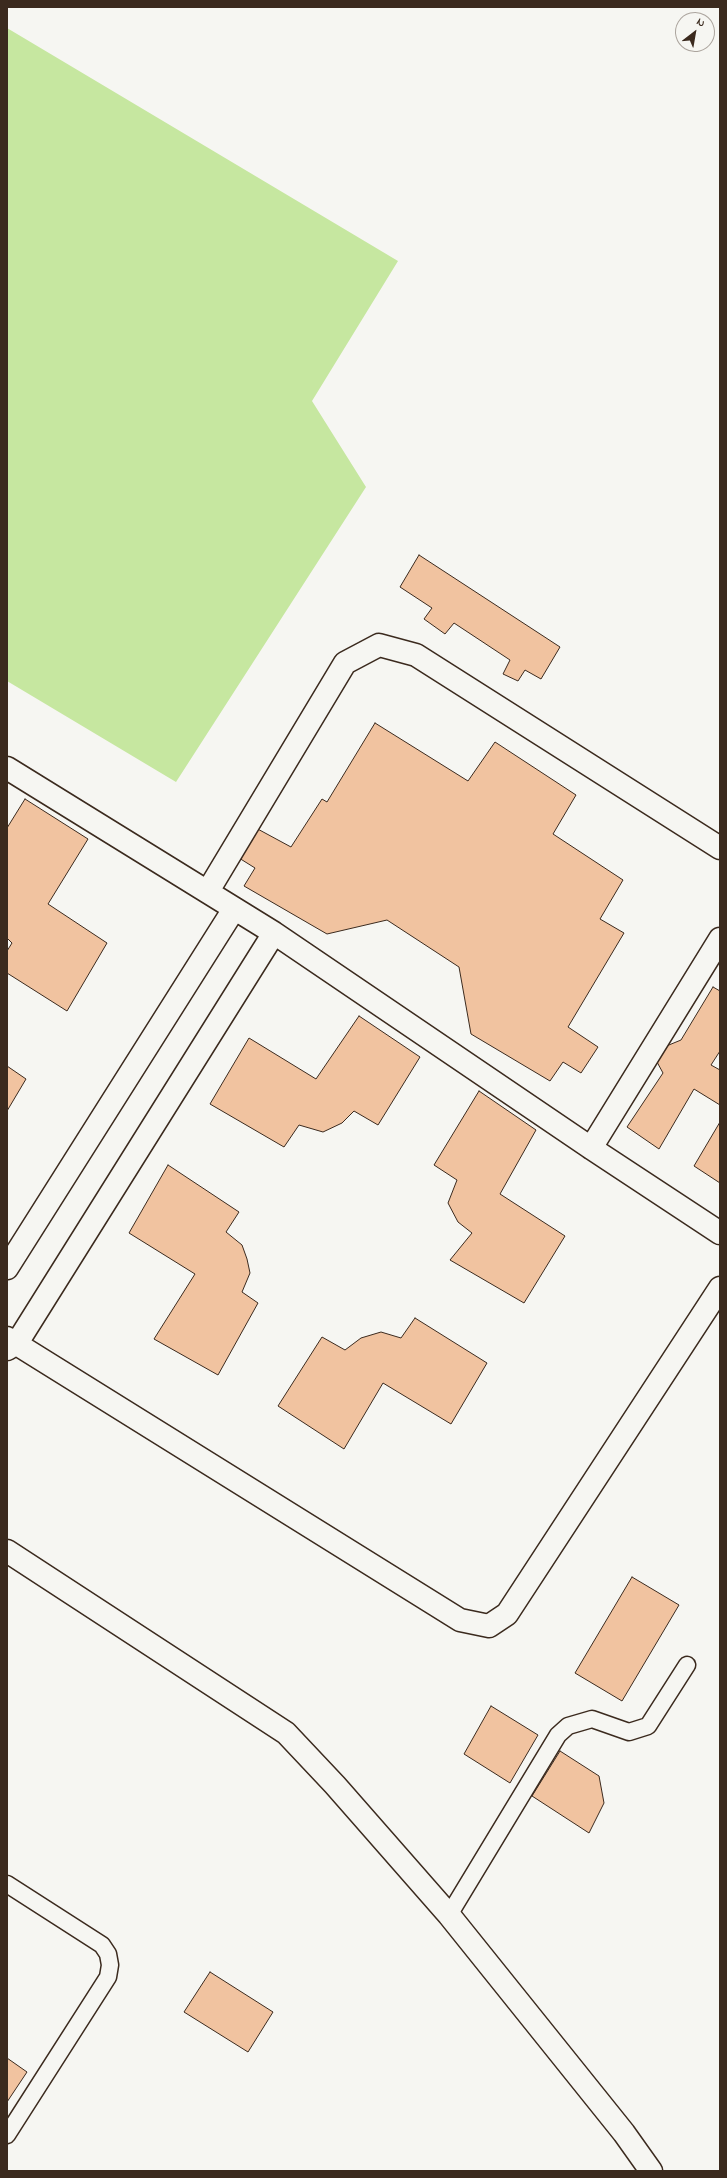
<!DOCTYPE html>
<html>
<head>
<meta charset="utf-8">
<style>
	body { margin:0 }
	#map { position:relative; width:727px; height:2178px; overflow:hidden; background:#f6f6f2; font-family:"Indie Flower",sans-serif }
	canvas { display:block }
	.frame { position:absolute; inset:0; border:8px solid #3b2a1e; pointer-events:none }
	.north { position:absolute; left:675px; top:12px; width:40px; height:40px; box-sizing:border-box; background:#f6f6f2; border:1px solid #aba49d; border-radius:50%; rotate:31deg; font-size:11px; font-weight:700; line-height:16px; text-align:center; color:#3b2a1e }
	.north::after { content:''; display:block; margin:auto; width:14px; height:18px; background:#3b2a1e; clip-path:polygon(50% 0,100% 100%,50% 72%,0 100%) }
</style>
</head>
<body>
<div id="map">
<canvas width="727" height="2178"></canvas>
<div class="frame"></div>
<div class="north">N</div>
</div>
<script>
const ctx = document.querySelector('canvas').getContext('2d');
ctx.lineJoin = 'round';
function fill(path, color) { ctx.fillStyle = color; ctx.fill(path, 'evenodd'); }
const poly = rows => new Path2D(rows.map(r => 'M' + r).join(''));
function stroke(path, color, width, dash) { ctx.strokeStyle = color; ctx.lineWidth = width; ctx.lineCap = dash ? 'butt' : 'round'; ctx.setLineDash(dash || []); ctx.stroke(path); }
const green = poly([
	[7,28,398,261,312,401,366,487,176,782,7,681]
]);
const building = poly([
	[419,555,560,647,541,679,525,670,518,681,503,674,510,660,454,623,445,634,424,619,432,608,400,587,419,555],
	[375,723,468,781,495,742,576,795,553,834,623,880,600,919,624,933,568,1027,598,1047,581,1073,563,1062,550,1081,471,1034,459,967,387,920,327,934,244,886,255,868,239,858,254,827,291,847,322,799,327,802,375,723],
	[25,799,88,839,48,904,107,943,67,1011,7,973,7,951,12,943,7,938,7,828,25,799],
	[713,987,720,991,720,1051,711,1065,720,1070,720,1105,694,1089,659,1149,627,1127,663,1073,657,1062,664,1047,681,1040,713,987],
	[359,1016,420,1057,378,1125,354,1111,342,1123,323,1132,299,1125,284,1147,210,1104,249,1038,316,1079,359,1016],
	[7,1066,26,1079,7,1111,7,1066],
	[479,1091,536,1130,500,1194,565,1236,524,1303,450,1260,472,1233,458,1222,448,1203,457,1180,434,1165,479,1091],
	[720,1122,720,1183,694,1166,720,1122],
	[168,1165,239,1212,226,1232,242,1245,247,1259,250,1273,242,1292,258,1303,218,1375,154,1339,195,1274,129,1233,168,1165],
	[415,1318,487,1363,451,1424,383,1383,344,1449,278,1406,322,1337,345,1350,361,1338,381,1332,401,1338,415,1318],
	[632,1577,679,1605,622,1701,575,1673,632,1577],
	[491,1706,538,1735,510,1783,464,1754,491,1706],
	[560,1751,599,1776,604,1803,589,1833,532,1796,560,1751],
	[210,1972,273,2012,248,2052,184,2012,210,1972],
	[7,2058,27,2072,7,2102,7,2058]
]);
const lane = poly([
	[7,1884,102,1945,108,1954,110,1965,108,1977,7,2135],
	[449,1915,558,1735,568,1726,592,1719,629,1732,648,1726,687,1665]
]);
const street = poly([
	[7,768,274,933,591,1148,720,1233],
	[208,891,345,663,379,645,416,655,720,848],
	[591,1148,720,939],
	[7,1268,234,909],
	[7,1338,460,1620,489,1626,507,1614,720,1288],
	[7,1349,17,1343,274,933]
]);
const secondary = poly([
	[7,1551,286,1733,335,1785,449,1915,624,2133,651,2171]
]);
fill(green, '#c6e7a0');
fill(building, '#f1c3a0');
stroke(building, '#3b2a1e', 1);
stroke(lane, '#3b2a1e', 19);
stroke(street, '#3b2a1e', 25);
stroke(secondary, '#3b2a1e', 25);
stroke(lane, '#f6f6f2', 16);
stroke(street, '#f6f6f2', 22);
stroke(secondary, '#f6f6f2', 22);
</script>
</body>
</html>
